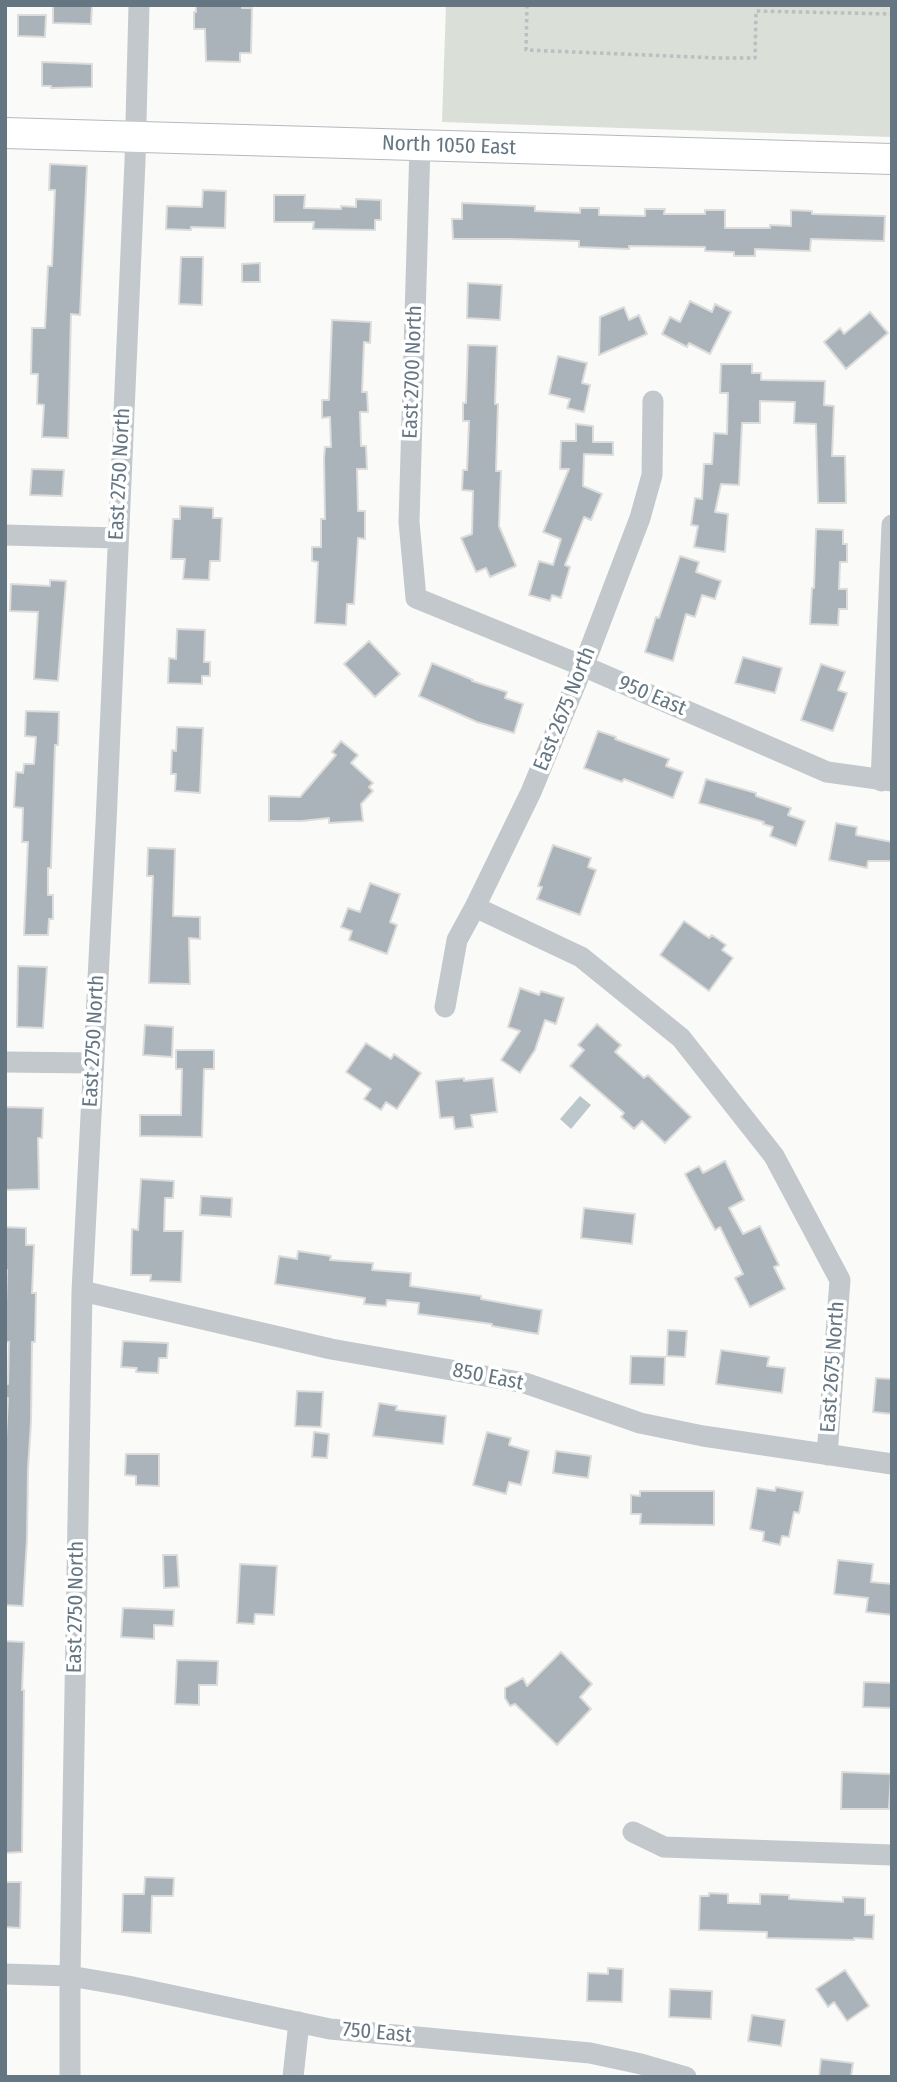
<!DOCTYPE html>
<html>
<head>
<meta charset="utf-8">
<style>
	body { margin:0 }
	#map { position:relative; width:897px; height:2082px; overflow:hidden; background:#fafaf8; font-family:"Fira Sans Condensed",sans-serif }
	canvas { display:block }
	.frame { position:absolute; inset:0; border:7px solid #657683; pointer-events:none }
</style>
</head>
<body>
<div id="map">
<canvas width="897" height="2082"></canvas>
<div class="frame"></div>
</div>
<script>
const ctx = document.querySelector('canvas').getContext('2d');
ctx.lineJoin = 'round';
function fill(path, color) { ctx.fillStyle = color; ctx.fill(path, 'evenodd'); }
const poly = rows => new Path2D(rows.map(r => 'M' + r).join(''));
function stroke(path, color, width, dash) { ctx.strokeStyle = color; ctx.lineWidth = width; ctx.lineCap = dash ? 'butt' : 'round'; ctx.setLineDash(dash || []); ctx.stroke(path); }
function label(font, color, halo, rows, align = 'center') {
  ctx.font = font + ' "Fira Sans Condensed",sans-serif'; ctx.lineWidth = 7; ctx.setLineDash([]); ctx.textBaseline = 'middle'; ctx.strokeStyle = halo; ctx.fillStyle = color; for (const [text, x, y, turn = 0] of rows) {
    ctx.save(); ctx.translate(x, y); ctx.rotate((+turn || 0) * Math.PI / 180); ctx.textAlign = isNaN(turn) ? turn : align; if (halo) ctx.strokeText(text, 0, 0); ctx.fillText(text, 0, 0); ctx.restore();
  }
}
const green = poly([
	[446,5,892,5,892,137,442,122]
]);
const water = poly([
	[580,1096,591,1105,571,1129,560,1119]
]);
const building = poly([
	[53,5,92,5,91,24,53,23,53,5],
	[196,5,242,5,242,8,252,8,251,53,240,53,240,62,206,61,205,29,194,29,194,12,196,12,196,5],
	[18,15,46,15,45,37,18,36,18,15],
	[42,62,92,64,92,87,51,88,51,86,42,86,42,62],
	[50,164,87,166,80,315,71,314,68,438,42,437,44,405,37,404,38,374,31,374,32,328,45,328,48,266,52,266,55,190,49,190,50,164],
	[203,190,226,191,225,228,191,227,191,230,166,229,167,206,202,207,203,190],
	[274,195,305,195,304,208,341,209,341,206,356,207,356,199,381,200,381,220,375,220,375,230,313,229,314,222,274,222,274,195],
	[462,203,535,206,535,211,580,213,580,208,599,208,599,215,645,216,645,209,665,209,664,214,705,214,705,210,725,210,725,228,770,228,770,225,791,226,791,210,812,211,812,214,885,216,884,241,811,239,810,251,755,249,755,256,734,256,734,252,705,251,705,247,629,246,629,249,579,247,579,241,509,239,453,239,452,219,462,219,462,203],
	[181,257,203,257,202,305,179,304,181,257],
	[260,263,260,282,242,282,242,264,260,263],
	[468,283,502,285,500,320,467,318,468,283],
	[690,301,712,312,715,304,731,312,710,354,689,343,687,347,662,334,670,317,680,322,690,301],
	[624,307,629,320,639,315,647,334,599,355,600,317,624,307],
	[870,312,888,333,846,369,824,342,840,328,844,334,870,312],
	[332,320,371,322,370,343,364,342,362,392,367,392,368,412,360,412,361,446,366,446,367,469,357,469,358,511,365,511,365,539,358,538,354,604,347,604,346,625,315,623,318,562,312,561,312,547,321,547,321,519,325,519,324,458,325,447,331,447,330,417,322,418,322,400,329,400,332,320],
	[468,345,497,346,495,404,498,404,496,471,501,471,499,526,516,566,490,577,486,568,476,572,461,538,472,534,473,491,462,490,463,470,467,470,469,421,463,421,463,403,466,403,468,345],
	[558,356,587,363,582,383,590,385,584,412,567,408,570,399,549,394,558,356],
	[721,364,752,364,752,373,761,373,761,380,825,381,824,405,834,406,832,456,845,456,846,503,818,503,816,424,794,423,795,402,760,401,760,423,742,423,739,485,721,484,715,512,728,514,725,552,694,547,698,526,691,525,695,498,702,499,704,464,712,464,714,433,727,434,728,393,720,393,721,364],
	[576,424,593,426,593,442,613,442,613,455,584,454,583,486,602,494,591,520,584,517,565,565,570,567,561,598,552,595,550,601,529,595,539,561,553,565,561,539,543,532,569,469,560,469,561,441,576,441,576,424],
	[32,469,64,470,62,496,30,495,32,469],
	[180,506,213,508,213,518,222,518,220,561,210,561,209,580,183,579,185,559,171,559,173,519,180,519,180,506],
	[816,529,843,530,843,544,847,544,847,562,840,562,839,589,847,589,847,609,839,609,838,625,810,624,812,588,814,588,816,529],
	[680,556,699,562,696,572,721,581,715,599,702,595,695,617,686,614,673,661,645,652,656,617,659,618,680,556],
	[50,580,66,581,58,681,34,679,38,612,10,611,11,584,50,586,50,580],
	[177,629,205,630,204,662,210,662,210,676,202,676,202,684,168,683,169,658,176,659,177,629],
	[369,641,400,674,375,697,344,664,369,641],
	[743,657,782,668,775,693,735,683,743,657],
	[432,663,473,680,472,681,507,692,505,698,523,704,514,733,477,722,419,696,432,663],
	[821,664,845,672,838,690,847,693,833,731,801,720,821,664],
	[26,711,59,712,58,745,55,745,51,868,48,868,48,895,53,895,53,919,49,919,48,935,24,935,28,842,22,842,23,808,14,807,16,772,23,773,24,764,34,764,36,737,25,736,26,711],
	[177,727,203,728,200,793,175,791,176,774,171,774,172,750,176,751,177,727],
	[598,731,616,737,615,739,669,759,666,766,683,772,673,798,624,779,622,782,584,768,598,731],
	[341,741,358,755,351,763,373,783,369,787,373,791,361,804,363,821,329,823,329,818,302,821,269,821,269,796,300,797,336,755,332,752,341,741],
	[706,779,756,793,756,796,791,808,788,815,805,821,796,846,770,836,773,827,763,824,764,822,699,803,706,779],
	[836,823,857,827,856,835,892,842,892,861,868,861,867,868,829,860,836,823],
	[553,845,591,858,588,867,596,870,580,915,537,899,542,887,538,886,553,845],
	[148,848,175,849,173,916,200,917,200,939,189,938,190,984,149,983,153,876,147,876,148,848],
	[370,883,400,894,390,922,397,925,387,954,349,940,352,931,341,927,348,908,360,912,370,883],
	[684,921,709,938,712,935,726,945,722,950,733,958,709,991,660,955,684,921],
	[18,966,47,967,43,1028,17,1027,18,966],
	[520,988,539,995,541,991,564,998,556,1024,545,1020,535,1050,520,1073,501,1060,520,1031,508,1027,520,988],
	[597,1024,621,1045,615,1052,644,1078,648,1075,691,1117,665,1143,642,1121,634,1129,621,1117,624,1113,570,1066,584,1050,578,1045,597,1024],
	[145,1025,173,1027,172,1057,143,1055,145,1025],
	[366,1043,391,1059,394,1054,421,1073,397,1109,386,1102,381,1110,364,1099,371,1089,346,1072,366,1043],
	[176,1050,214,1050,214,1069,204,1069,202,1137,140,1136,140,1115,181,1115,182,1069,176,1069,176,1050],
	[464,1078,464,1081,493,1078,497,1112,471,1115,473,1127,455,1129,453,1117,440,1118,436,1081,464,1078],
	[5,1107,43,1108,42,1138,38,1138,39,1189,5,1190,5,1107],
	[725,1161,744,1200,729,1208,743,1234,760,1226,779,1265,774,1267,785,1289,750,1307,735,1278,743,1274,720,1227,715,1230,685,1174,699,1166,703,1173,725,1161],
	[141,1179,174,1181,173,1198,165,1198,164,1231,183,1231,181,1282,150,1281,151,1275,131,1275,132,1229,138,1230,141,1179],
	[201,1196,232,1198,231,1217,200,1215,201,1196],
	[584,1208,635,1214,632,1244,581,1238,584,1208],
	[5,1227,26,1228,26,1245,34,1245,32,1293,36,1293,35,1342,32,1342,31,1422,28,1469,27,1539,23,1606,5,1605,5,1458,8,1398,5,1398,5,1384,8,1384,9,1342,5,1342,7,1270,5,1270,5,1227],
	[298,1251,331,1256,330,1260,373,1263,372,1270,411,1273,410,1286,481,1296,481,1299,542,1310,538,1334,492,1326,492,1324,418,1314,419,1303,387,1300,386,1306,364,1304,365,1298,275,1284,279,1256,297,1259,298,1251],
	[668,1330,687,1331,685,1357,667,1356,668,1330],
	[123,1341,168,1343,167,1358,159,1358,158,1373,136,1372,137,1368,121,1367,123,1341],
	[721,1350,769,1357,767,1366,785,1368,782,1393,716,1384,721,1350],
	[631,1356,665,1357,664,1385,630,1384,631,1356],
	[876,1378,892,1379,892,1414,873,1412,876,1378],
	[297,1391,323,1392,321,1427,295,1426,297,1391],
	[379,1403,397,1406,396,1410,446,1416,443,1444,373,1436,379,1403],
	[314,1432,329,1434,327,1458,312,1457,314,1432],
	[487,1432,511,1438,509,1445,529,1451,521,1485,509,1482,506,1494,473,1485,487,1432],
	[556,1451,591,1456,588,1478,553,1473,556,1451],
	[126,1454,159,1454,159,1486,136,1485,136,1476,125,1475,126,1454],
	[776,1487,803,1492,799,1513,794,1512,789,1537,782,1536,780,1545,763,1541,764,1532,750,1529,757,1488,775,1491,776,1487],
	[640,1491,714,1491,714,1525,640,1524,641,1514,631,1514,631,1495,640,1496,640,1491],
	[163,1555,177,1555,179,1587,164,1588,163,1555],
	[838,1560,873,1564,871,1582,892,1584,892,1615,866,1612,868,1598,834,1594,838,1560],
	[240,1564,277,1566,274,1615,255,1614,254,1624,237,1623,240,1564],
	[123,1608,174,1610,173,1626,154,1625,154,1639,121,1637,123,1608],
	[5,1641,24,1642,22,1690,24,1690,22,1852,5,1853,5,1641],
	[561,1652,592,1684,580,1697,591,1709,557,1745,515,1704,510,1706,505,1698,505,1688,523,1678,527,1686,561,1652],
	[177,1660,218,1661,217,1685,199,1685,199,1705,175,1704,177,1660],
	[864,1682,892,1683,892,1708,863,1707,864,1682],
	[842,1772,891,1774,889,1809,841,1809,842,1772],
	[145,1877,174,1878,173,1896,152,1896,151,1933,122,1932,123,1894,144,1894,145,1877],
	[5,1882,21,1882,20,1928,5,1927,5,1882],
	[709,1893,728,1894,728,1903,760,1904,760,1894,789,1895,789,1899,843,1902,843,1897,865,1898,865,1915,874,1915,873,1939,854,1938,854,1940,767,1938,767,1932,699,1930,700,1896,709,1896,709,1893],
	[608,1968,623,1969,622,2002,587,2001,588,1973,608,1974,608,1968],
	[845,1970,869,2006,847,2021,834,2002,828,2007,816,1989,845,1970],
	[670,1989,712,1991,711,2019,669,2017,670,1989],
	[752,2015,785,2020,781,2046,748,2041,752,2015],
	[821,2059,853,2063,851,2077,819,2077,821,2059]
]);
const path = poly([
	[527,5,526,50,718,58,755,58,756,11,891,14],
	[892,10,892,86]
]);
const street = poly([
	[420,145,409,522,416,598,583,666,827,772,892,781],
	[5,535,117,538],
	[881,781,892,525],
	[475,907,581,957,681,1038,774,1156,840,1280,827,1455],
	[445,1007,457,940,475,907,531,792,590,649,640,518,652,475,653,401],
	[5,1062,93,1063],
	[82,1291,331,1349,525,1383,640,1423,703,1436,892,1464],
	[633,1832,664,1847,892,1855],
	[5,1974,70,1976,128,1986,330,2029,590,2053,641,2064,686,2077],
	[70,2077,70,1976,82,1291,106,823,135,161,139,5],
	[293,2077,299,2022]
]);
const secondary = poly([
	[5,133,892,159]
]);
const streetNames = [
	["North 1050 East",449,146,2],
	["East 2700 North",413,372,-88],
	["East 2750 North",120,474,-87],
	["950 East",652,696,23],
	["East 2675 North",565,709,-68],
	["East 2750 North",94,1041,-87],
	["East 2675 North",833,1367,-86],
	["850 East",488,1377,11],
	["East 2750 North",76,1607,-89],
	["750 East",377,2033,5]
];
fill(green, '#dadfd7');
fill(water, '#bbc7cb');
fill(building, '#aab3b9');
stroke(building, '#dcdcda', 2);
stroke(secondary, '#b3babf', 32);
stroke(path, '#bbbfc2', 3.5, [3.5, 3.5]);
stroke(street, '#c3c8cc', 21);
stroke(secondary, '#fff', 30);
label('21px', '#657683', '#fff', streetNames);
</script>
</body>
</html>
